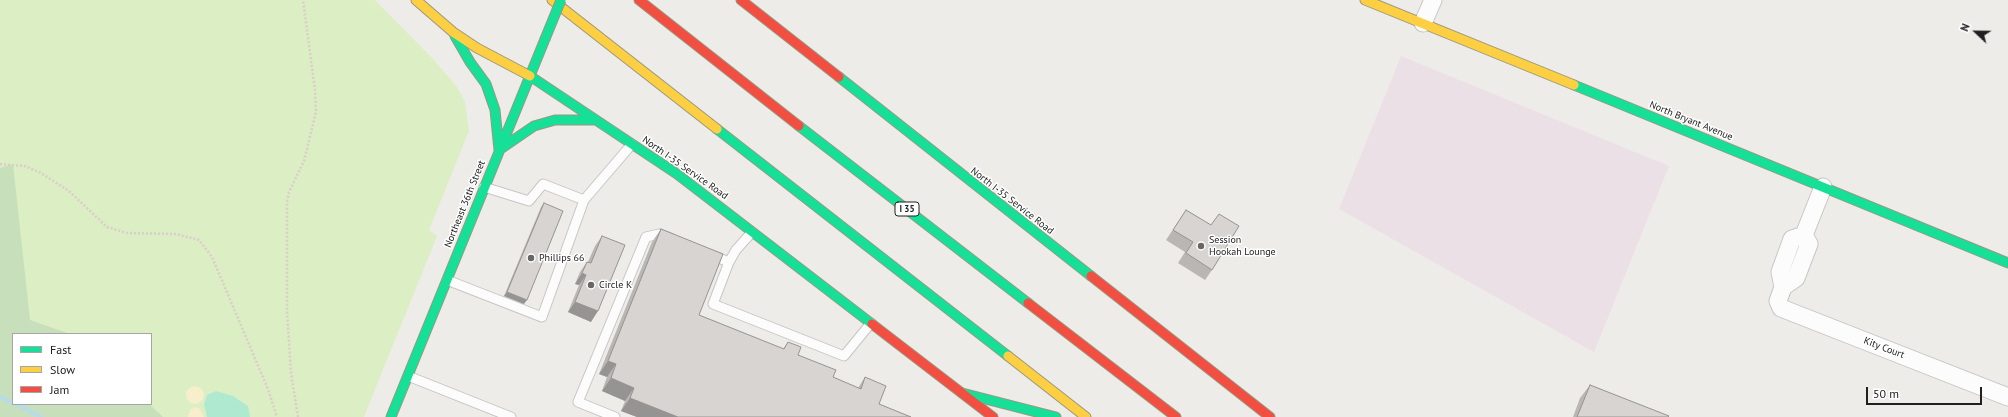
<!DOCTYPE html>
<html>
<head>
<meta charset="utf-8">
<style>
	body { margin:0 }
	#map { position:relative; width:2008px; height:417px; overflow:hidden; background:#eeece8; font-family:"PT Sans",sans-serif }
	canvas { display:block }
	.legend { position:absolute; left:12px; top:333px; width:140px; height:72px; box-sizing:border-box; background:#fff; border:1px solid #a6a6a6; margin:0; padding:5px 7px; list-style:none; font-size:12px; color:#202020 }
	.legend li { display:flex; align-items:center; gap:8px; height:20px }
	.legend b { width:20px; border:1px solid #a6a6a6 }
	.north { position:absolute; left:1956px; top:12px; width:40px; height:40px; -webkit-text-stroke:3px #fff; paint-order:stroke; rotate:292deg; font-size:11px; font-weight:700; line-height:16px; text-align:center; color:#202020 }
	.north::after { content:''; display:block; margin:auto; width:14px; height:18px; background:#202020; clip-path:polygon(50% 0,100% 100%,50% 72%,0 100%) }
	.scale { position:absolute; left:1866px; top:387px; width:116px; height:18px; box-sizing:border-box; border:2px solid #202020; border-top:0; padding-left:5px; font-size:12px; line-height:14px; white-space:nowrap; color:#202020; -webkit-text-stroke:3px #fff; paint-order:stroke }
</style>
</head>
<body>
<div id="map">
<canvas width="2008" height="417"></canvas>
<ul class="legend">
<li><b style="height:5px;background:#16e098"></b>Fast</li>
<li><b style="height:5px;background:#ffcf43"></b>Slow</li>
<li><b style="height:5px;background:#f24e42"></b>Jam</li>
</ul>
<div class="north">N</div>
<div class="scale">50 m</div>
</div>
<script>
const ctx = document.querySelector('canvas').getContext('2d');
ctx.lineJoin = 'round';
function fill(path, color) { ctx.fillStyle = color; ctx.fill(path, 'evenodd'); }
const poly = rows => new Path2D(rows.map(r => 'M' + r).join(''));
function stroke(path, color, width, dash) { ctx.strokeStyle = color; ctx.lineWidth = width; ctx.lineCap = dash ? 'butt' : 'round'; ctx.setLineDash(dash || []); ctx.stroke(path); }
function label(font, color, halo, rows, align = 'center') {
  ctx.font = font + ' "PT Sans",sans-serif'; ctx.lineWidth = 3; ctx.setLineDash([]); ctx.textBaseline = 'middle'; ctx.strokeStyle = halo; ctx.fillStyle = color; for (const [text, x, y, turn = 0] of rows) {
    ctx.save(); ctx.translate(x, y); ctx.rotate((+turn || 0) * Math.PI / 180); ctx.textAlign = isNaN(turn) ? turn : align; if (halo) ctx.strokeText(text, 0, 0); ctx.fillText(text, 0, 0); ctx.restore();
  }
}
const industrial = poly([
	[1401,56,1669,166,1594,352,1339,209]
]);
const grass = poly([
	[0,0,375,0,432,58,457,87,465,102,469,131,429,230,437,236,364,417,0,417],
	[13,334,151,334,151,404,13,404]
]);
const forest = poly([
	[13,164,30,320,70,334,13,334,13,404,149,404,163,417,0,417,0,168]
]);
const sand = poly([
	'186 395a9 9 0 1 1 18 0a9 9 0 1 1-18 0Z',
	[195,407,200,409,204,417,188,417,190,410]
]);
const pitch = poly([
	[216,391,233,396,248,406,250,417,207,417,204,404,207,395]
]);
const stream = poly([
	[0,397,13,403],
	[16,404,41,417]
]);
const path = poly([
	[0,164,25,166,41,173,69,191,107,227,127,233,176,234,199,240,212,257,268,389,277,417],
	[298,417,291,373,287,311,287,202,289,192,304,161,316,112,315,90,303,0]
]);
const lane = poly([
	[484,187,529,201,543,184,584,200],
	[711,255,729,262,736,250,752,232],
	[729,262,713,304,844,356,871,323],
	[447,280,542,317,584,200,632,144],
	[408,376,511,417],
	[615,417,578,402,646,237,659,234,670,238]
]);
const street = poly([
	[1423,23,1433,0],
	[1804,235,1792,239,1780,272,1783,287,1778,301,1781,308,2008,397],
	[1804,235,1823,187],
	[1783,287,1796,278,1809,244,1804,235]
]);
const fast = poly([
	[455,36,470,62,486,84,495,110,499,150],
	[530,76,677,174,872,324],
	[839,77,1091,276],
	[1574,85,2008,263],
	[799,126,1028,303],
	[717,129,1008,356],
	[499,150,534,126,555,120,596,120],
	[962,393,1056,417],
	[391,417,545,39]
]);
const slow = poly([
	[416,0,453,32,477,48,530,76],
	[552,0,717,129],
	[1365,0,1574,85],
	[1008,356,1086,417]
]);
const jam = poly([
	[639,0,799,126],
	[741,0,839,77],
	[1091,276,1270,417],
	[1028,303,1176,417],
	[872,324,993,417]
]);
const fastBridge = poly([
	[545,39,561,0]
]);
const wall = poly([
	[544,203,524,304,504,296,541,207],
	[1186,210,1211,225,1219,214,1212,270,1205,280,1178,263,1185,252,1166,240],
	[661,229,699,315,783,349,788,342,798,355,833,377,858,388,865,377,879,404,911,417,637,417,621,411,625,401,602,391,607,377,599,374,652,242],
	[602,236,591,322,568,312,579,285,575,284,580,272,587,262,588,262,595,246],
	[1590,385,1668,417,1573,417,1580,398]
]);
const shadedWall = poly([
	[582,273,586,275,579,285,575,284],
	[507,292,527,300,524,304,504,296],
	[575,302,598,311,591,322,568,312],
	[608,361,616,364,607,377,599,374],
	[611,378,634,388,625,401,602,391],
	[630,398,678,417,637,417,621,411]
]);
const building = poly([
	[544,203,563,211,527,300,507,292,544,203],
	[1186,210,1211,225,1219,214,1239,226,1212,270,1186,253,1193,242,1173,230,1186,210],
	[661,229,723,254,699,315,784,349,788,342,801,347,798,355,836,370,833,377,861,389,865,377,886,386,879,404,911,417,678,417,630,398,634,388,611,378,616,364,608,361,661,229],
	[602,236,625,245,598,311,575,302,586,275,582,273,587,262,591,263,602,236],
	[1590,385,1669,416,1668,417,1577,417,1590,385]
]);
const markers = [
	[1201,246,4,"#686766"],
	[531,258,4,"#686766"],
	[591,285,4,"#686766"]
];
const shields = [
	[907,209,24]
];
const shieldNames = [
	["I 35",907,209]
];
const streetNames = [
	["North Bryant Avenue",1691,121,22],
	["North I-35 Service Road",685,168,35],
	["North I-35 Service Road",1012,201,38],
	["Northeast 36th Street",465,204,-68],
	["Kity Court",1884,348,21]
];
const poiNames = [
	["Session",1209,240],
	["Hookah Lounge",1209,252],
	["Phillips 66",539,258],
	["Circle K",599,285]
];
fill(industrial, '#ece0e7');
fill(grass, '#dbeec4');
fill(forest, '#c8dfbb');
fill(sand, '#f7eecc');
fill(pitch, '#afead0');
stroke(stream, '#b9dce4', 4.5);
stroke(lane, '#c7c6c4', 11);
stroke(street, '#c7c6c4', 19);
stroke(fast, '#97997f', 11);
stroke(slow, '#97997f', 11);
stroke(jam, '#97997f', 11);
stroke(path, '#dccdca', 2.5, [2, 2]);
stroke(lane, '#fcfcfc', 9);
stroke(street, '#fcfcfc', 17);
stroke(fast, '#16e098', 9);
stroke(slow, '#ffcf43', 9);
stroke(jam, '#f24e42', 9);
stroke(fastBridge, '#97997f', 11, []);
stroke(fastBridge, '#16e098', 9);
fill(wall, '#b9b6b4');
fill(shadedWall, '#969492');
fill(building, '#d7d4d1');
stroke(building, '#969492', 1);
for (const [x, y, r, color] of markers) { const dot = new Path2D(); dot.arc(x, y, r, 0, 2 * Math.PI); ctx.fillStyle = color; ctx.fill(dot); stroke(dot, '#fff', 1.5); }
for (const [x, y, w] of shields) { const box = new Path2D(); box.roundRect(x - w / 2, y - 7, w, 14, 3); ctx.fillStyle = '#fff'; ctx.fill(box); stroke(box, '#202020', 1); }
label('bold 9px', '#202020', null, shieldNames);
label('10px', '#202020', '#fff', streetNames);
label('10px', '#202020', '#fff', poiNames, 'left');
</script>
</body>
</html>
